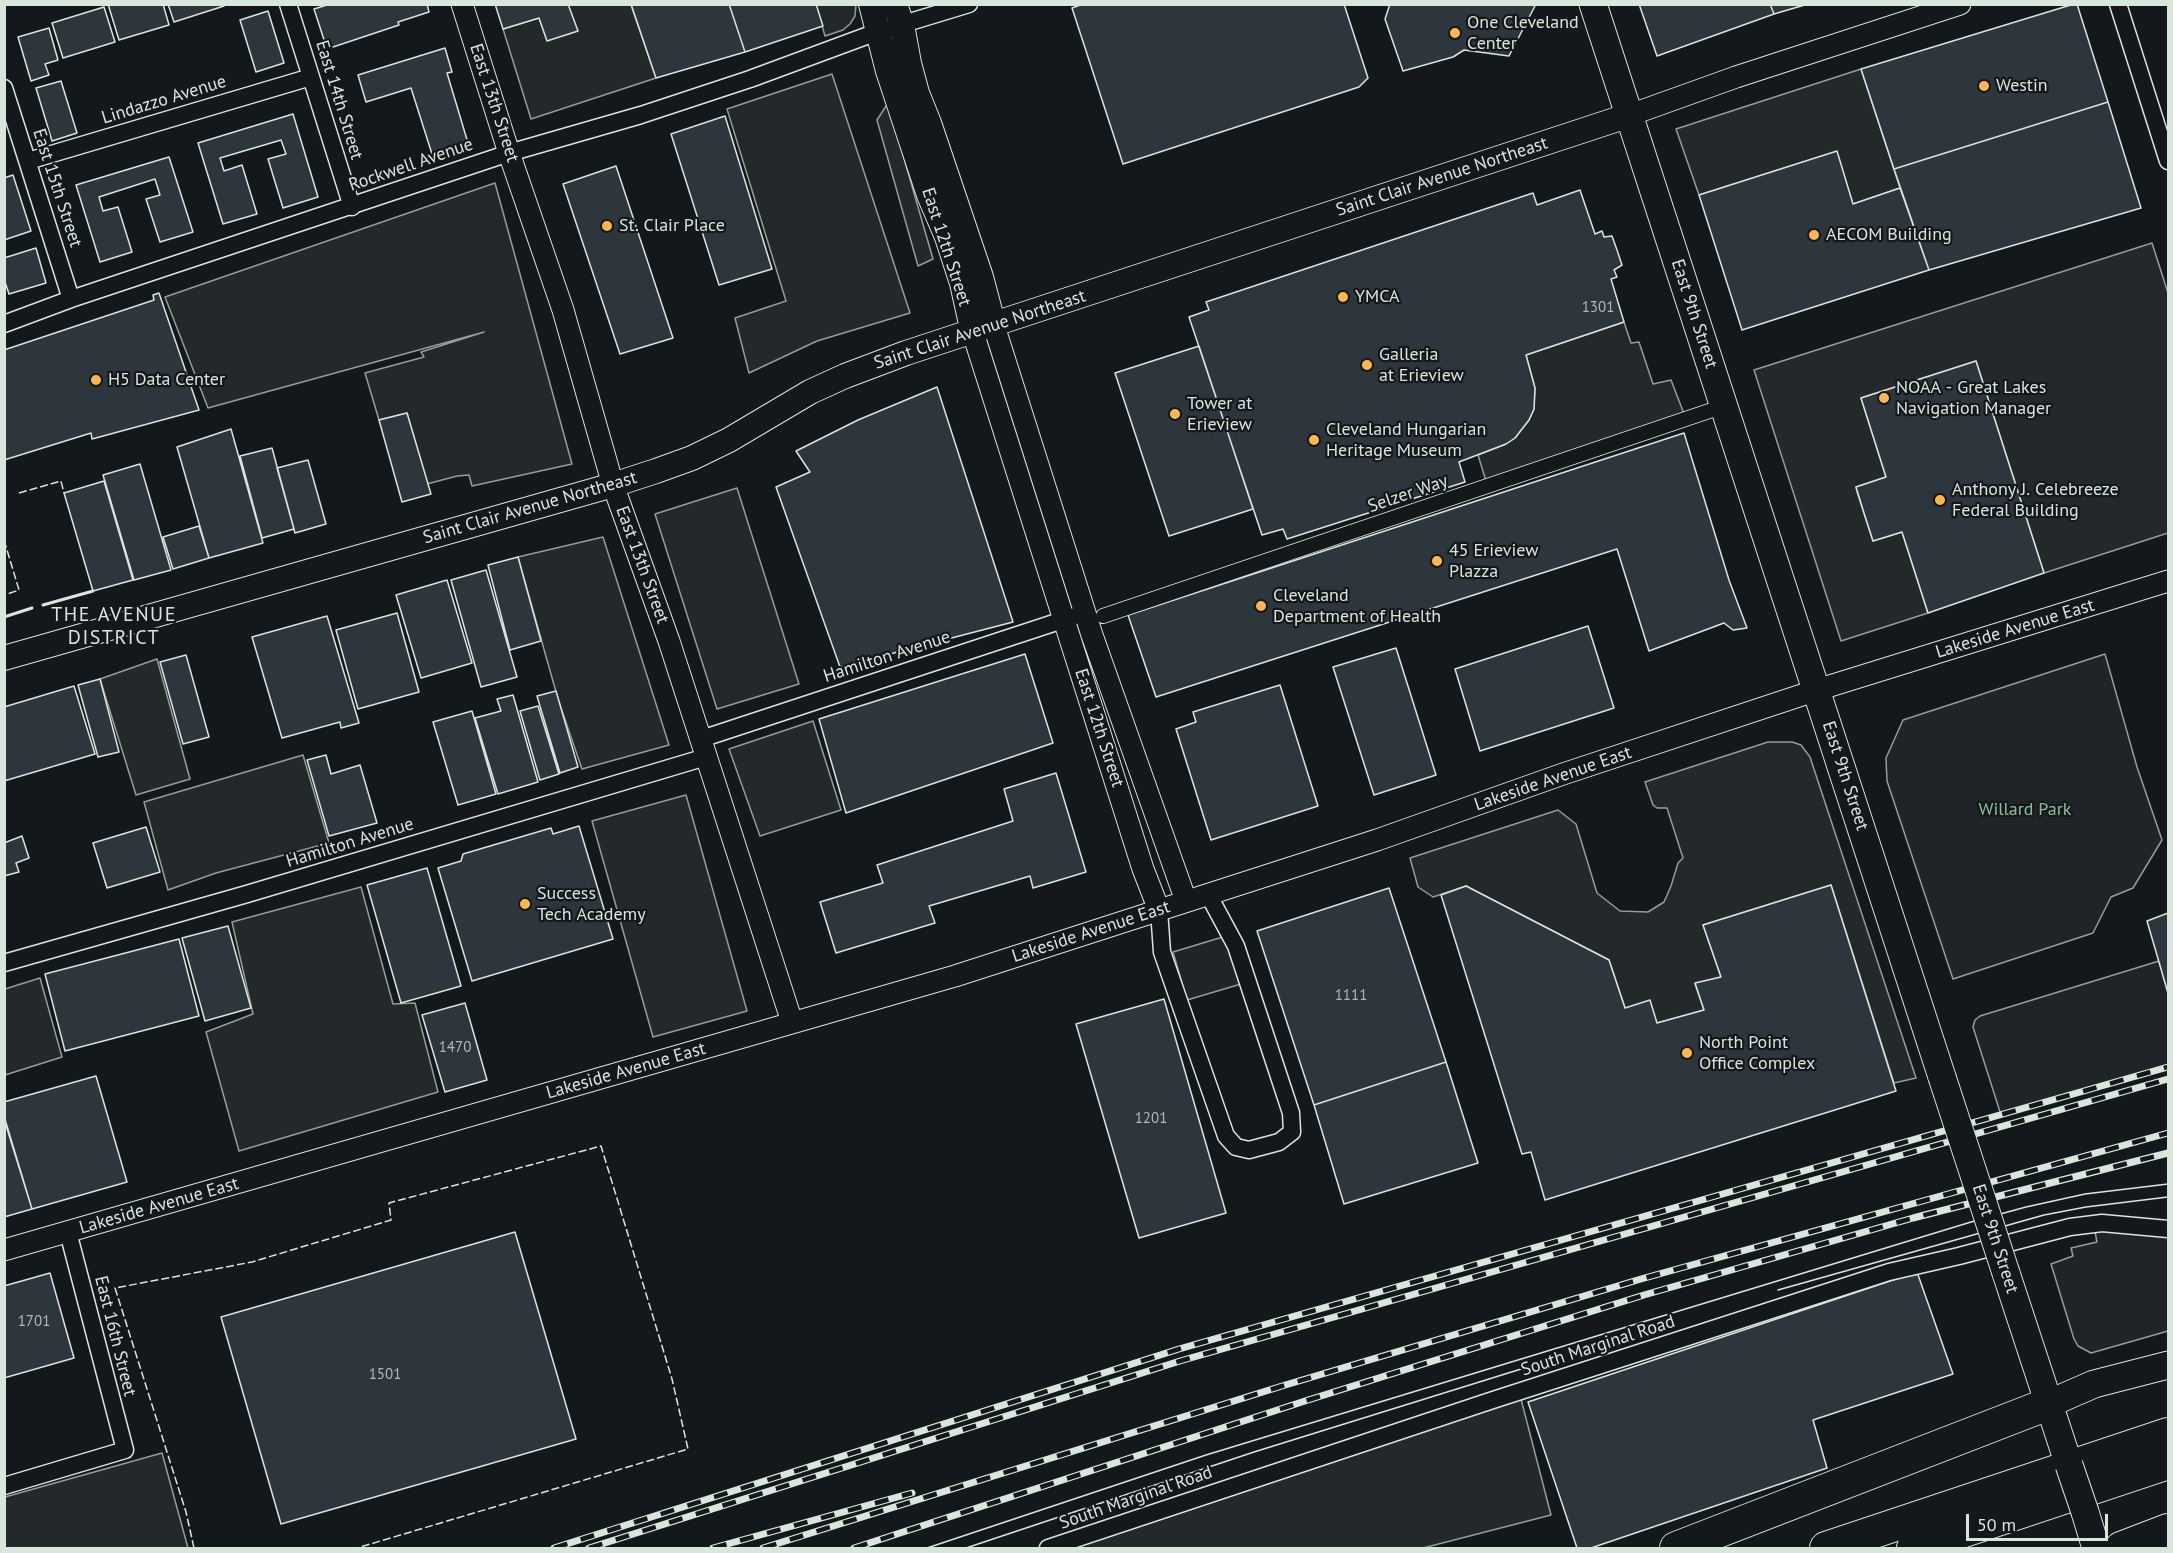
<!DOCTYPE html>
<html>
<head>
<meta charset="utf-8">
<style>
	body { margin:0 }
	#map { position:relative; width:2173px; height:1553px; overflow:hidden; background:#14181c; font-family:"PT Sans",sans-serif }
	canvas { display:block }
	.frame { position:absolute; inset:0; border:6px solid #d8e6dc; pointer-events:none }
	.scale { position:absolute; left:1966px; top:1514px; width:142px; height:27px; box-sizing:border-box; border:3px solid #d8e6dc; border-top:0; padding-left:8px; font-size:18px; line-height:21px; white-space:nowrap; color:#d8e6dc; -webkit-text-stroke:4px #14181c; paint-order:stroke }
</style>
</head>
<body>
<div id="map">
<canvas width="2173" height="1553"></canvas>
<div class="frame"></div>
<div class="scale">50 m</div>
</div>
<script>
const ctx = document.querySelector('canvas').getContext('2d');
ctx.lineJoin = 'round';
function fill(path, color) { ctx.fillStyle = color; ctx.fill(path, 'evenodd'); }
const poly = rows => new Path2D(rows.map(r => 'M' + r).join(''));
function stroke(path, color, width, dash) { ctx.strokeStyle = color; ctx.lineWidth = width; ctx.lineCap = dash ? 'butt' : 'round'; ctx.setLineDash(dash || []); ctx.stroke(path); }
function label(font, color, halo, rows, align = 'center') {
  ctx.font = font + ' "PT Sans",sans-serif'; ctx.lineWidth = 4.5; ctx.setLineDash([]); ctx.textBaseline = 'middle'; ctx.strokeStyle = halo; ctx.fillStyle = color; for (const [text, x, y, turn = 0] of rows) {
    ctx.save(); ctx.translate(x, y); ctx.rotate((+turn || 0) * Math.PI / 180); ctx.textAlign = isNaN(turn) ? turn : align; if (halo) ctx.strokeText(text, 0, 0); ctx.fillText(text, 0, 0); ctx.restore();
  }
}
const green = poly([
	[2105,654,2137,767,2162,840,2133,888,2111,897,2093,933,1953,979,1887,781,1886,758,1903,720,2105,654],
	[1226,936,1241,984,1187,1000,1173,952,1226,936],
	[2159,961,2168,993,2168,1066,2001,1115,1973,1027,1975,1020,1980,1016,2159,961],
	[2102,1229,2168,1233,2168,1331,2091,1353,2078,1346,2074,1339,2051,1264,2073,1256,2071,1248,2097,1242,2095,1232,2102,1229]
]);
const parking = poly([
	[856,4,855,16,850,24,843,30,825,36,816,5,856,4],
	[568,5,631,5,656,78,531,119,503,29,539,18,547,40,577,31,568,5],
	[1861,69,1900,188,1853,204,1836,152,1699,195,1676,129,1861,69],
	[832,74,910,313,817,341,749,373,735,318,786,301,727,109,832,74],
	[888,103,933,259,918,266,877,120,888,103],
	[495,183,572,464,472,486,469,475,457,476,427,484,407,413,379,420,365,373,424,357,421,352,484,332,208,408,165,297,495,183],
	[2152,243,2168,293,2168,533,2044,573,1976,361,1861,398,1886,477,1856,487,1857,492,1873,541,1902,532,1928,613,1841,641,1754,370,2152,243],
	[1624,322,1631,343,1639,342,1653,384,1671,380,1686,419,1486,481,1478,455,1506,444,1515,438,1529,420,1534,409,1535,388,1526,355,1624,322],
	[737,488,799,684,717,709,655,514,737,488],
	[603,537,669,745,582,769,558,699,518,557,603,537],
	[157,659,190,779,136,795,100,679,157,659],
	[813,721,841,810,760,836,729,749,813,721],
	[1768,742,1792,742,1801,745,1810,757,1916,1078,1894,1083,1831,885,1703,925,1721,977,1695,984,1704,1010,1657,1023,1625,1008,1609,960,1466,886,1433,897,1418,887,1410,858,1558,810,1576,824,1597,893,1620,911,1648,912,1664,902,1671,886,1678,863,1683,858,1667,808,1657,808,1653,805,1645,782,1768,742],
	[303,755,329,843,216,873,168,890,144,802,303,755],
	[686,795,747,1011,653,1037,592,821,686,795],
	[361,887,393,1004,415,1003,438,1092,239,1151,206,1032,253,1014,232,922,361,887],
	[40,978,62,1057,5,1075,5,989,40,978],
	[1521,1399,1551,1515,1423,1548,1067,1548,1521,1399],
	[162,1453,188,1548,5,1548,5,1497,162,1453]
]);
const building = poly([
	[108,4,163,4,169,25,119,40,108,4],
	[168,4,223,4,224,6,174,22,168,4],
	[330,4,427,4,429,12,398,22,399,25,327,49,314,9,330,4],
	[495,4,568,4,578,31,547,41,539,18,503,29,495,4],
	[631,4,729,4,745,52,656,78,631,4],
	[729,4,816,4,823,26,745,52,729,4],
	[1083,4,1344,4,1368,78,1359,87,1123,164,1072,8,1083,4],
	[1390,4,1536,4,1509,56,1464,50,1453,57,1403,71,1385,19,1390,4],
	[1639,4,1770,4,1774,14,1657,56,1639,4],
	[1770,4,1808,4,1774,14,1770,4],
	[2074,4,2077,4,2108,102,1894,169,1861,69,2074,4],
	[104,7,115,42,63,58,52,23,104,7],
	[268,11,284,63,256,72,240,20,268,11],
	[49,28,58,60,45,64,49,75,31,81,18,37,49,28],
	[445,48,452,72,447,73,468,143,432,154,411,88,366,102,358,75,445,48],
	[61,81,77,133,52,141,36,88,61,81],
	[2108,102,2141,208,1929,270,1894,169,2108,102],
	[293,114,318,197,283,208,268,159,286,154,281,140,220,158,224,171,242,165,257,214,223,224,198,143,293,114],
	[725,116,772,269,719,285,671,134,725,116],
	[1837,151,1853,204,1900,188,1929,270,1742,330,1699,195,1837,151],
	[169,157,193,232,160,242,146,199,160,195,155,179,99,197,103,211,118,207,132,252,100,262,76,185,169,157],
	[616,166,673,338,620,354,563,184,616,166],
	[13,175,31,231,4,240,4,178,13,175],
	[1580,190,1595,234,1602,231,1604,237,1612,236,1617,250,1622,265,1614,270,1617,277,1611,279,1624,322,1526,355,1535,388,1534,409,1529,420,1515,438,1506,444,1459,462,1465,482,1287,539,1283,529,1262,535,1189,317,1209,310,1206,302,1533,193,1537,205,1580,190],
	[36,248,46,283,9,294,4,279,4,258,36,248],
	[159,293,199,410,92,439,91,433,4,460,4,350,154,300,153,295,159,293],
	[1199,346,1253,509,1169,536,1115,373,1199,346],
	[1976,361,2044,573,1928,613,1902,532,1873,541,1864,513,1856,487,1886,477,1861,398,1976,361],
	[937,387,1013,622,840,667,776,487,810,472,796,451,858,420,937,387],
	[407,413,431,494,402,502,379,420,407,413],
	[231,429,263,543,209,558,177,447,231,429],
	[1684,433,1729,580,1747,628,1733,630,1724,623,1649,651,1617,549,1156,697,1128,615,1684,433],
	[272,448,294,529,262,538,240,456,272,448],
	[308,460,326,524,295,533,277,468,308,460],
	[140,464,171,570,134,580,103,475,140,464],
	[104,481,133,580,93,591,64,493,104,481],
	[199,526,209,558,173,569,163,537,199,526],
	[518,557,541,641,510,650,488,565,518,557],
	[486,570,517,677,481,687,451,580,486,570],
	[447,580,472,663,421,678,396,595,447,580],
	[397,613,419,692,358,709,336,630,397,613],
	[327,616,359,723,341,728,340,722,282,738,252,637,327,616],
	[1588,626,1614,708,1480,751,1455,669,1588,626],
	[1396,648,1436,775,1374,795,1333,667,1396,648],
	[1025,654,1053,743,846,813,819,719,1025,654],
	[186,655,209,737,183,744,160,662,186,655],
	[100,679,119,752,98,757,78,685,100,679],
	[1280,685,1318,806,1211,840,1176,729,1196,722,1193,712,1280,685],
	[74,686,95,754,4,781,4,707,74,686],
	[556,691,578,767,560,773,537,696,556,691],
	[513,695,538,782,498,794,475,718,501,711,497,699,513,695],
	[538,706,559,774,540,780,520,711,538,706],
	[472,711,496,794,458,805,433,722,472,711],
	[326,755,331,774,360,765,377,823,329,836,307,760,326,755],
	[1056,773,1086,872,1033,888,1030,876,929,906,935,923,836,953,820,902,883,883,877,865,1013,821,1004,789,1056,773],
	[579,826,613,939,472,981,438,868,461,861,463,854,551,828,553,834,579,826],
	[146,827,160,872,107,888,93,843,146,827],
	[22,836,29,858,16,863,19,872,4,876,4,843,22,836],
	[427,868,461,986,401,1003,367,885,427,868],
	[1831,885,1896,1091,1545,1200,1531,1152,1522,1154,1441,895,1466,886,1609,960,1625,1008,1650,1000,1657,1023,1704,1010,1695,983,1721,977,1703,925,1831,885],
	[1389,888,1446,1062,1314,1105,1257,931,1389,888],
	[2168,913,2168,993,2147,921,2168,913],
	[228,926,251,1008,205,1021,182,938,228,926],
	[179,939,199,1016,65,1051,45,974,179,939],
	[1164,999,1226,1213,1139,1238,1076,1024,1164,999],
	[465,1003,487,1080,445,1092,422,1015,465,1003],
	[1446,1062,1478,1163,1344,1204,1314,1105,1446,1062],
	[96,1076,127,1182,32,1209,4,1116,4,1102,96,1076],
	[4,1119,32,1209,4,1217,4,1119],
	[515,1232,576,1439,281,1524,221,1317,515,1232],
	[1917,1272,1953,1374,1813,1420,1827,1468,1591,1548,1577,1548,1528,1402,1917,1272],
	[50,1273,74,1358,4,1378,4,1286,50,1273]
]);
const pedestrian = poly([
	[1103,616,1724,406]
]);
const minor = poly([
	[288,4,352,207],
	[2118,4,2168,161],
	[4,88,71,299],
	[28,161,311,77],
	[4,324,71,299,509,153,641,115,750,79,877,32,969,4],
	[701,739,1075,616],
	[1159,910,1162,952,1226,1136,1236,1147,1249,1150,1279,1142,1292,1132,1291,1113,1236,946,1208,894],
	[4,963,247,894,706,757],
	[4,1486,125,1450,68,1232],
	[1048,1548,1493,1400,1889,1272,1959,1256,2070,1227,2102,1223,2168,1229]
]);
const tertiary = poly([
	[462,4,509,153,563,310,613,485,669,641,792,1022],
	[1630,115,1736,77,1960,4],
	[994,326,1092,635,1186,901],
	[973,333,1143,869,1159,910],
	[4,1250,955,976,1377,840,1563,774,1817,690,2168,581]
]);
const secondary = poly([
	[871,4,888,71,929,195,947,237,962,283,973,333],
	[895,4,902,25,909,63,917,93,929,123,981,277,994,326],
	[4,658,613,485,656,471,692,458,729,440,810,392,845,376,906,353,1630,115]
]);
const primary = poly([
	[1593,4,1942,1077],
	[2006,1273,2069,1465],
	[2048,1404,2094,1384,2168,1365],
	[2085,1512,2096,1548]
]);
const motorway = poly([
	[1676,1548,2048,1404],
	[1826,1548,2168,1434],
	[1913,1548,2168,1463],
	[2121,1548,2168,1530]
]);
const tram = poly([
	[1778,1290,2044,1215,2086,1207,2168,1197],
	[927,1548,1206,1455,1971,1222,2026,1207,2085,1194,2168,1184],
	[966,1548,1254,1452,1563,1356]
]);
const rail = poly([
	[554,1548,1179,1349,2168,1067],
	[589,1548,1180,1361,2168,1079],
	[713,1548,912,1493],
	[763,1548,1282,1386,1641,1279,2168,1133],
	[854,1548,1305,1401,1644,1295,1913,1218,2168,1153]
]);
const primaryBridge = poly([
	[1942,1077,2006,1273],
	[2069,1465,2085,1512]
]);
const fence = poly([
	[19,493,61,481,64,493],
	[4,540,19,590,4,595],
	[194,1548,186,1512,115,1288,252,1262,391,1220,389,1203,601,1146,672,1379,688,1449,357,1548]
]);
const wall = poly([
	[43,605,93,591],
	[4,617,32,608]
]);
const markers = [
	[1455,33,6,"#ffb74d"],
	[1984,86,6,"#ffb74d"],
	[607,226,6,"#ffb74d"],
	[1814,235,6,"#ffb74d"],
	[1343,297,6,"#ffb74d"],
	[1367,365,6,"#ffb74d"],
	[96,380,6,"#ffb74d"],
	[1884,398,6,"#ffb74d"],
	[1175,414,6,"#ffb74d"],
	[1314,440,6,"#ffb74d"],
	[1940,500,6,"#ffb74d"],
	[1437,561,6,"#ffb74d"],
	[1261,606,6,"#ffb74d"],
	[525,904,6,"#ffb74d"],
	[1687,1053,6,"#ffb74d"]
];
const numberNames = [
	["1301",1598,308],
	["1111",1351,996],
	["1470",455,1048],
	["1201",1151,1119],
	["1701",34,1322],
	["1501",385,1375]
];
const poiNames = [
	["One Cleveland",1467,23],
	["Center",1467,44],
	["Westin",1996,86],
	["St. Clair Place",619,226],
	["AECOM Building",1826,235],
	["YMCA",1355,297],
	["Galleria",1379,355],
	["at Erieview",1379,376],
	["H5 Data Center",108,380],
	["NOAA - Great Lakes",1896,388],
	["Navigation Manager",1896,409],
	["Tower at",1187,404],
	["Erieview",1187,425],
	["Cleveland Hungarian",1326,430],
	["Heritage Museum",1326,451],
	["Anthony J. Celebreeze",1952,490],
	["Federal Building",1952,511],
	["45 Erieview",1449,551],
	["Plazza",1449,572],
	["Cleveland",1273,596],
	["Department of Health",1273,617],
	["Success",537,894],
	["Tech Academy",537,915],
	["North Point",1699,1043],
	["Office Complex",1699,1064]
];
const streetNames = [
	["Lindazzo Avenue",164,100,-17],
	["East 14th Street",339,100,73],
	["East 13th Street",494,103,72],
	["Rockwell Avenue",411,165,-19],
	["Saint Clair Avenue Northeast",1442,177,-18],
	["East 15th Street",57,188,72],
	["East 12th Street",946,247,72],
	["East 9th Street",1694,314,72],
	["Saint Clair Avenue Northeast",980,330,-18],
	["Selzer Way",1408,494,-19],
	["Saint Clair Avenue Northeast",530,508,-16],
	["East 13th Street",642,565,70],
	["Lakeside Avenue East",2015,629,-17],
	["Hamilton Avenue",887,657,-18],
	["East 12th Street",1099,728,72],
	["East 9th Street",1845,776,72],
	["Lakeside Avenue East",1553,779,-19],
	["Hamilton Avenue",350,843,-17],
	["Lakeside Avenue East",1091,932,-18],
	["Lakeside Avenue East",626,1071,-16],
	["Lakeside Avenue East",159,1206,-16],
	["East 9th Street",1995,1239,72],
	["East 16th Street",115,1336,76],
	["South Marginal Road",1598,1346,-18],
	["South Marginal Road",1136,1498,-19]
];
const parkNames = [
	["Willard Park",2025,810]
];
const neighbourhoodNames = [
	["THE AVENUE",114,615],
	["DISTRICT",114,638]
];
fill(green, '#202428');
stroke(green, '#939e99', 1.5);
fill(parking, '#24282b');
stroke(parking, '#939e99', 1.5);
fill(building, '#2c363c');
stroke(building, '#d8e6dc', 1.5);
stroke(pedestrian, '#d8e6dc', 16);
stroke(minor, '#d8e6dc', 19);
stroke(tertiary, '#d8e6dc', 23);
stroke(secondary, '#d8e6dc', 26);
stroke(primary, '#d8e6dc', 29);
stroke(motorway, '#d8e6dc', 34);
stroke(pedestrian, '#14181c', 14);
stroke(minor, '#14181c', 16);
stroke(tertiary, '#14181c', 21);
stroke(secondary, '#14181c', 24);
stroke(primary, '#14181c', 27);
stroke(motorway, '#14181c', 32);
stroke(tram, '#d8e6dc', 1.5);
stroke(rail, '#d8e6dc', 7);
stroke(rail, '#14181c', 4.5, [14]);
stroke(primaryBridge, '#d8e6dc', 29, []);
stroke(primaryBridge, '#14181c', 27);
stroke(fence, '#d8e6dc', 1.5, [8, 3]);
stroke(wall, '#d8e6dc', 3);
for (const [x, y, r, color] of markers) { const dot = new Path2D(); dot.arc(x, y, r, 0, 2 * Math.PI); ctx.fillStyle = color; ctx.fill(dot); stroke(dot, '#14181c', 2); }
label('15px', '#adbab4', null, numberNames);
label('18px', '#d8e6dc', '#14181c', poiNames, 'left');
label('18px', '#d8e6dc', '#14181c', streetNames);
label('18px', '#8ac095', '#14181c', parkNames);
ctx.letterSpacing = '1.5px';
label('20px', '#d8e6dc', '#14181c', neighbourhoodNames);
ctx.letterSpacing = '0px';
</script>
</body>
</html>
